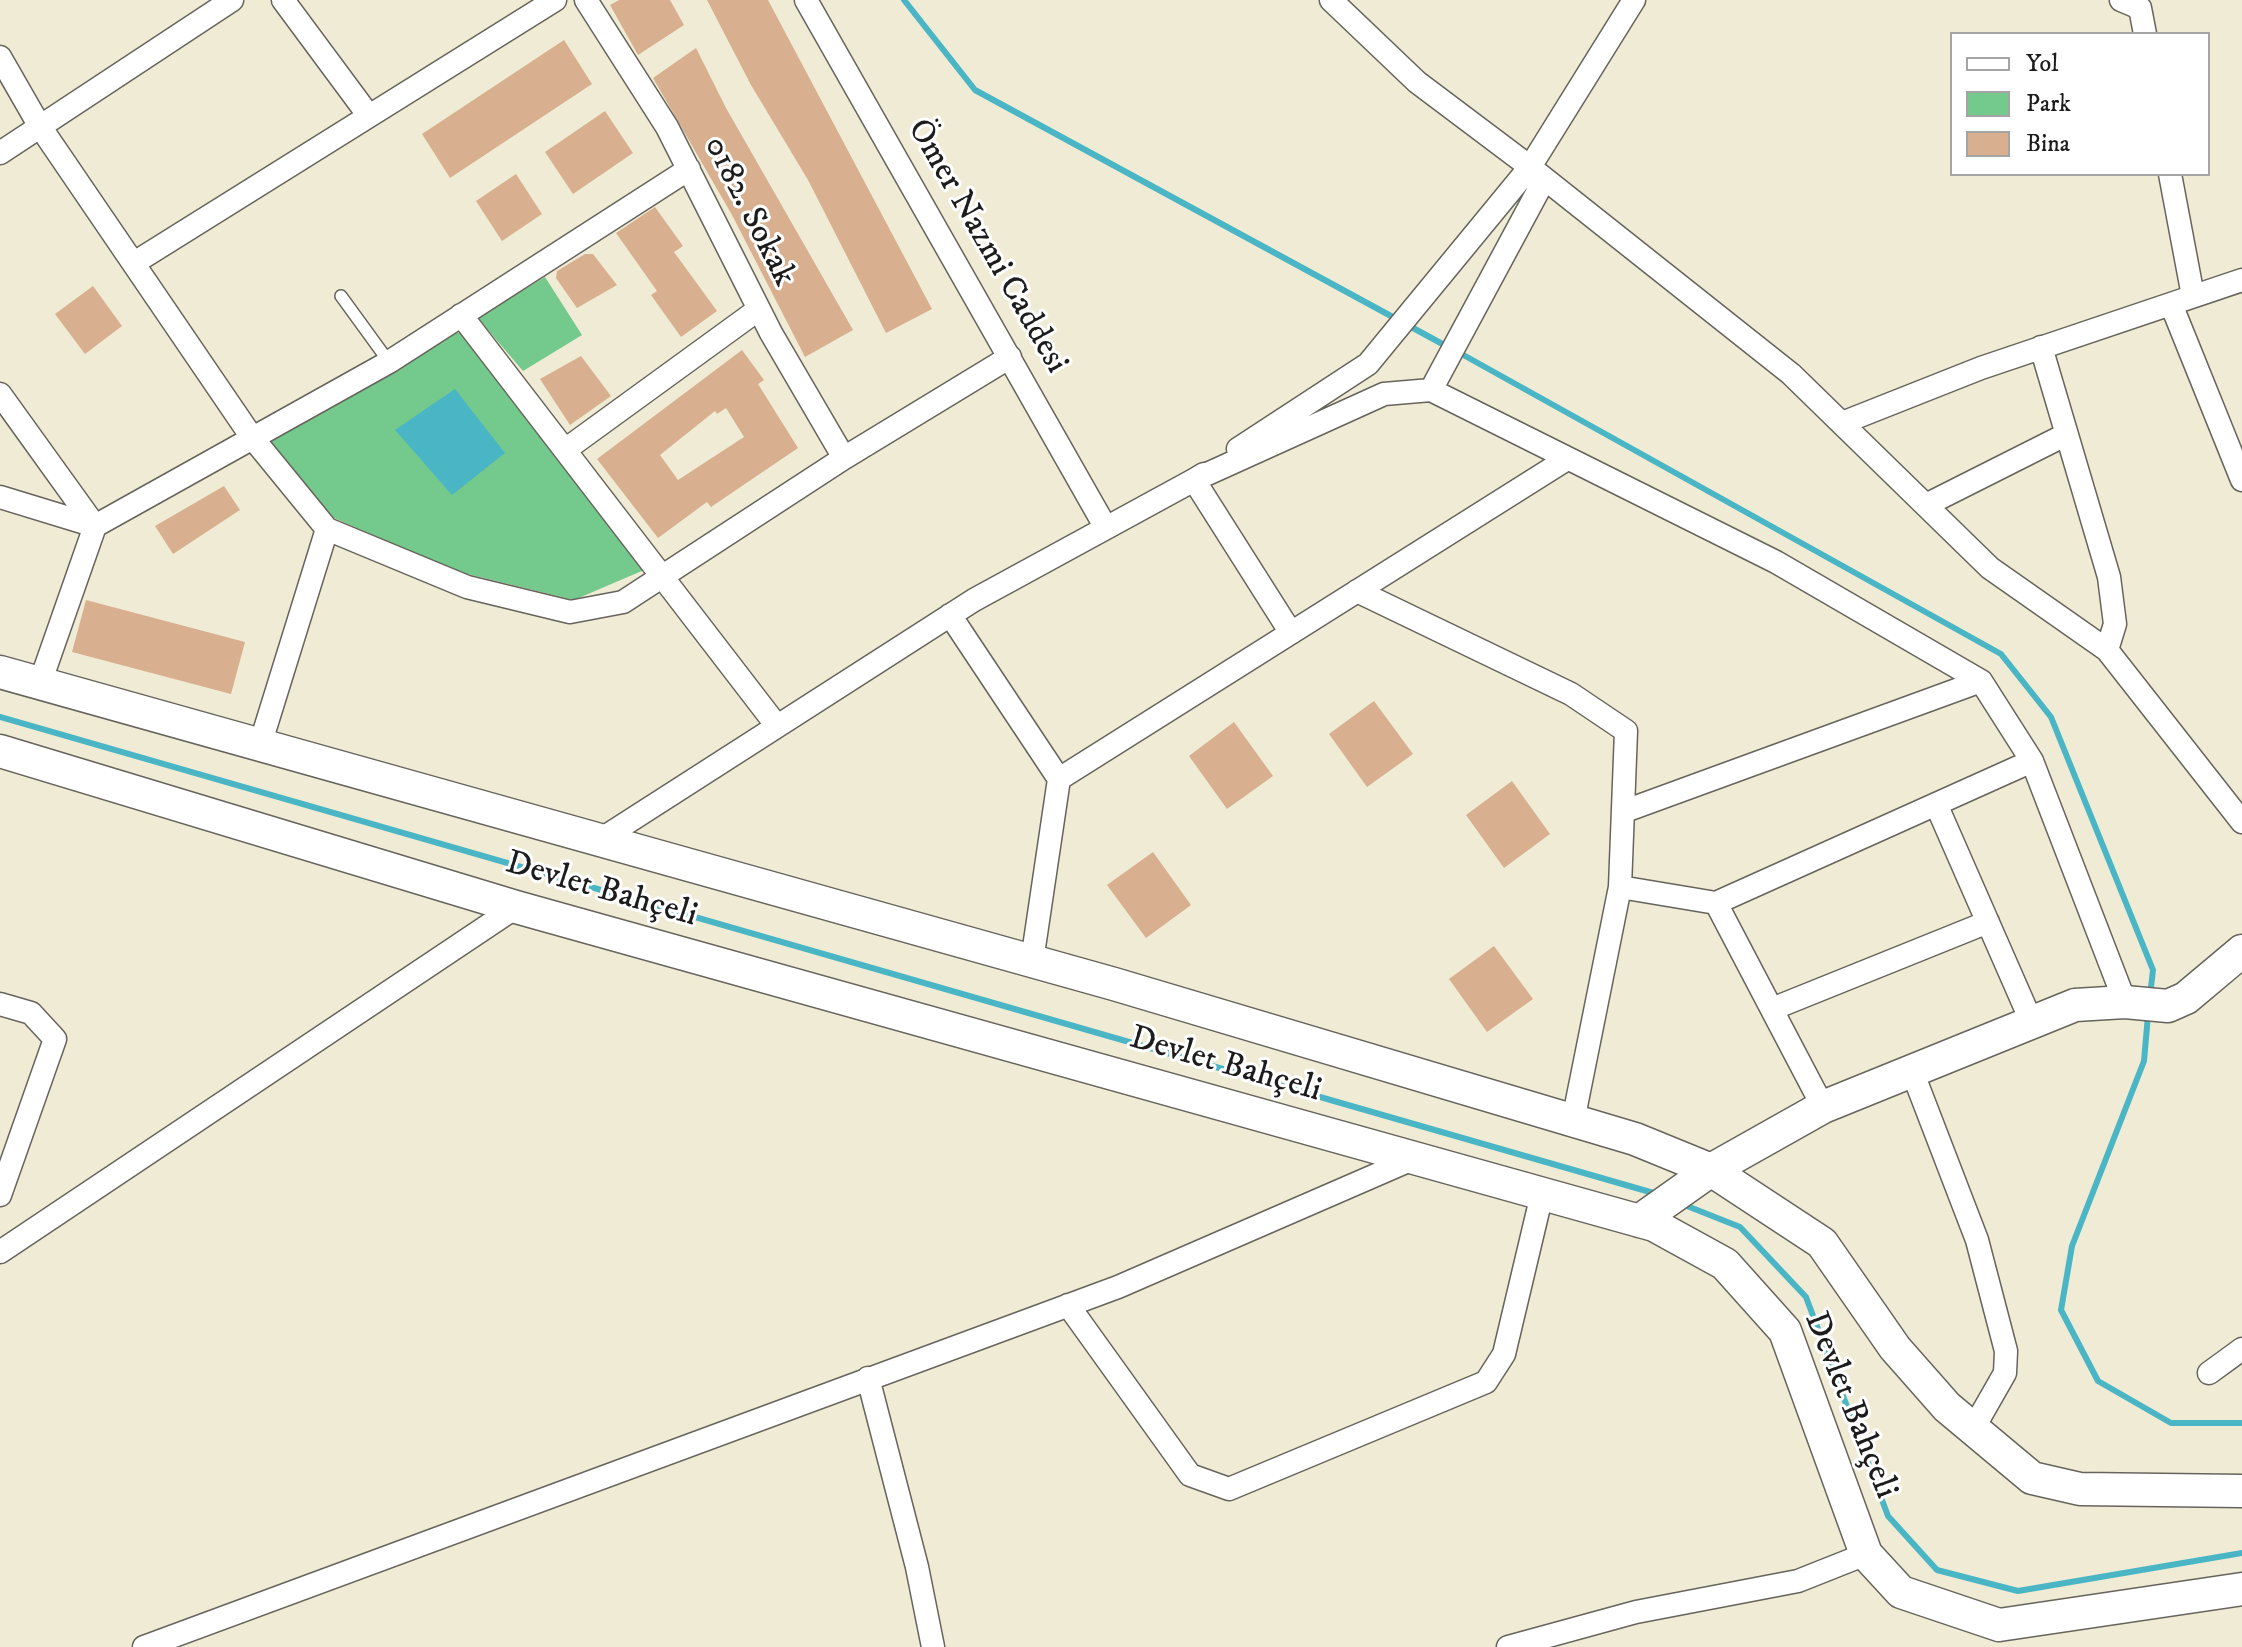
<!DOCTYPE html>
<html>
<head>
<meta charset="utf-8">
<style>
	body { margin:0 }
	#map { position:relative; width:2242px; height:1647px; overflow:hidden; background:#efebd4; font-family:"IM FELL DW Pica",serif }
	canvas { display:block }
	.legend { position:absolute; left:1950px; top:32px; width:260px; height:144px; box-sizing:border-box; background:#fff; border:2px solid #a4a4a4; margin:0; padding:10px 14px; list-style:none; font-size:24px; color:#1c1c1c }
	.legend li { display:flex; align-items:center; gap:16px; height:40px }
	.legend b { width:40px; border:2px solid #a4a4a4 }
</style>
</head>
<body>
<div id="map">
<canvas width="2242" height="1647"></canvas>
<ul class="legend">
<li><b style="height:10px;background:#fff"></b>Yol</li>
<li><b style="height:22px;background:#74c98c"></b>Park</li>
<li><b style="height:22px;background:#d8b08f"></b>Bina</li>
</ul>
</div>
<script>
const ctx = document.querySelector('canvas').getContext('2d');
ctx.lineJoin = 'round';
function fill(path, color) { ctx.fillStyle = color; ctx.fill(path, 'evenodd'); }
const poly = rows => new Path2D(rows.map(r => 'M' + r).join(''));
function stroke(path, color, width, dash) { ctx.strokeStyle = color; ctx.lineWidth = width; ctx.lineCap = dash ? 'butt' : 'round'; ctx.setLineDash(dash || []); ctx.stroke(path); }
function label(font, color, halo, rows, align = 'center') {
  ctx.font = font + ' "IM FELL DW Pica",serif'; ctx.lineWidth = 6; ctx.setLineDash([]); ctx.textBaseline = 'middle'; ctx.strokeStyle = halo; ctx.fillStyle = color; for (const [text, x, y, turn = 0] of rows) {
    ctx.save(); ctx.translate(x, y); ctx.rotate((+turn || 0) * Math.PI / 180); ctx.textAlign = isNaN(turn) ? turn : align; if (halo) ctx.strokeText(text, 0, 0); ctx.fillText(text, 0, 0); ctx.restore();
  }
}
const green = poly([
	[545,277,582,335,523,371,477,317],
	[449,333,464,333,644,570,574,600,455,571,334,518,266,439]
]);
const water = poly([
	[455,389,505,453,452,495,395,430]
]);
const stream = poly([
	[904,0,975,90,1448,347],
	[1458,352,2001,654,2051,717,2153,970,2150,996],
	[0,717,1657,1194],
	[2148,1015,2144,1061,2072,1246,2061,1310,2098,1381,2171,1423,2242,1423],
	[1682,1204,1740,1227,1806,1297,1888,1516,1937,1570,2018,1591,2242,1553]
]);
const building = poly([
	[619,0,670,0,684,25,638,55,610,5],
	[707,0,768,0,932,309,886,333,808,180,751,85],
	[564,40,592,84,450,178,422,134],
	[696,48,726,108,853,330,805,357,732,215,653,78],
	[605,111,633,153,573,194,545,152],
	[516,174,542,214,502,241,476,201],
	[655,207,683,246,674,252,717,311,681,337,651,295,657,291,616,233],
	[585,254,593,254,617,285,577,308,556,278,557,271],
	[93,286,122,326,85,354,55,314],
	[742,350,764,380,758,384,798,448,711,507,707,502,658,538,597,459],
	[726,408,744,437,678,480,660,455,715,411,717,414],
	[581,356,611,396,570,425,540,379],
	[224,486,240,510,173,554,155,526],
	[86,600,245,642,231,694,72,652],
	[1374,701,1413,754,1367,787,1329,734],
	[1234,722,1273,776,1227,809,1189,756],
	[1512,781,1550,834,1504,868,1466,815],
	[1153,852,1191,905,1146,938,1107,885],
	[1494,946,1533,999,1487,1032,1449,979]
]);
const lane = poly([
	[341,296,389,362]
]);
const street = poly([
	[283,0,369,116],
	[586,0,667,127,771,333,844,458],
	[806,0,1106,528],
	[1331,0,1417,82,1530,167,1791,374,1990,568,2107,650,2242,822],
	[2121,0,2140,8,2145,34],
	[0,57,39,125,251,436,327,529,467,587,570,612,623,602,844,458,1010,357],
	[0,153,232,0],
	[2170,174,2193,296],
	[134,263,555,0],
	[2171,304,2242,480],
	[461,315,777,726],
	[2041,347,2109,577,2115,624,2107,650],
	[1431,390,1776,562,1981,681,2032,761,2125,1002],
	[0,394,95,526],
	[1842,423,1981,368,2242,280],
	[1238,449,1368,364,1530,167,1634,0],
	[565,450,759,309],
	[1204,474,1194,480,1291,633],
	[0,497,95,526],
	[1926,505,2065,435],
	[1357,591,1571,694,1626,731,1620,887,1573,1121],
	[950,615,1059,779,1032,961],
	[40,683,95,526,389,362,689,169],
	[260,745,327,529],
	[1059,779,1567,459],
	[1936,804,2032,1023],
	[1625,811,1981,681],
	[600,840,974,600,1194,480,1384,394,1431,390,1544,180],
	[1620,887,1716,903,2032,761],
	[1716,903,1823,1107],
	[0,1004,31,1013,55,1039,0,1195],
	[1772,1009,1988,922],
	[1912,1071,1977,1240,2006,1351,2005,1373,1973,1429],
	[0,1252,516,907],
	[1068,1305,1190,1475,1229,1489,1486,1382,1504,1354,1542,1194],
	[2209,1373,2242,1349],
	[868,1378,917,1567,933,1647],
	[144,1647,1118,1287,1415,1158],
	[1508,1647,1636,1612,1798,1581,1866,1554]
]);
const secondary = poly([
	[0,672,1114,984,1635,1139,1711,1170,1823,1107,2075,1005,2125,1002,2168,1006,2186,998,2242,951],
	[0,751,516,907,1654,1225,1725,1264,1785,1331,1866,1554,1901,1592,1999,1625,2242,1589],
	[1639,1221,1711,1170,1822,1243,1895,1348,1947,1407,2032,1478,2080,1489,2242,1491]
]);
const streetNames = [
	["0182. Sokak",748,212,63],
	["Ömer Nazmi Caddesi",986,247,60],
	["Devlet Bahçeli",601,891,16],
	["Devlet Bahçeli",1225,1066,16],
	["Devlet Bahçeli",1849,1406,68]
];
fill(green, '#74c98c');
fill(water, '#4ab6c5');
stroke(stream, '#4ab6c5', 6);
fill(building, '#d8b08f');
stroke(lane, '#66645c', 14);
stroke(street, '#66645c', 25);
stroke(secondary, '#66645c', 35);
stroke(lane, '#fff', 11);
stroke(street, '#fff', 22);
stroke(secondary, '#fff', 32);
label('34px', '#1c1c1c', '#fff', streetNames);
</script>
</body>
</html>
